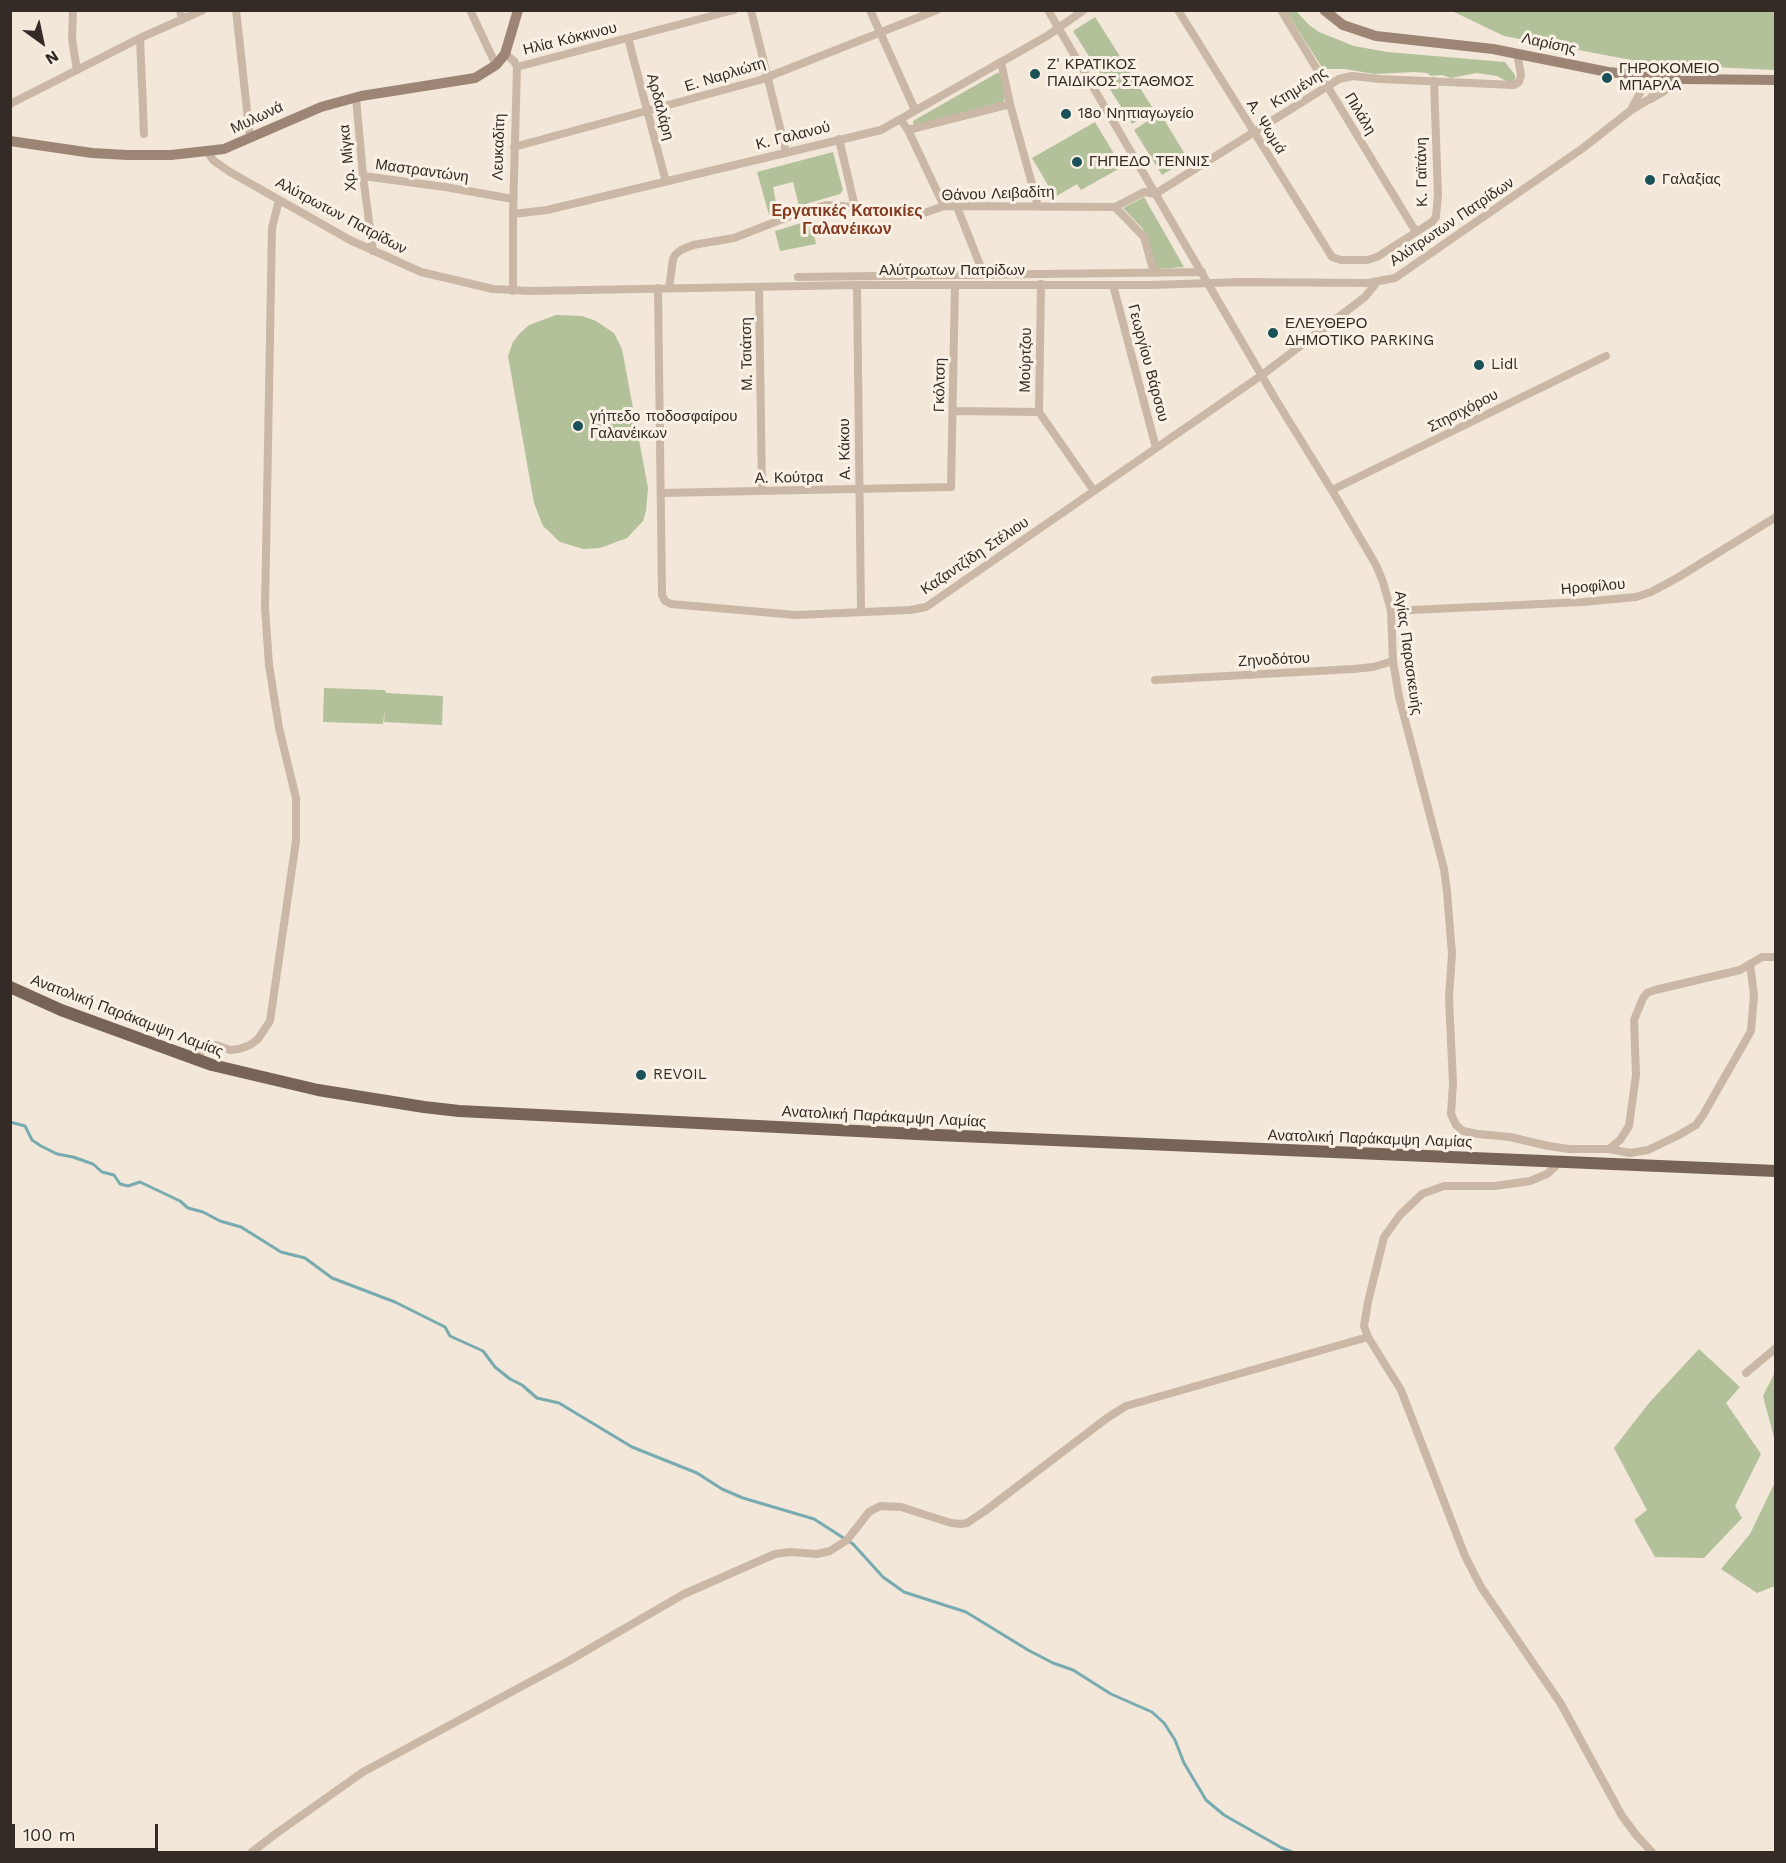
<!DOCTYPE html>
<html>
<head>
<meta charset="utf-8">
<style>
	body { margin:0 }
	#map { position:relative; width:1786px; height:1863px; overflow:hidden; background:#f2e7d9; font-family:"Work Sans",sans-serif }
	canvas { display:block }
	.frame { position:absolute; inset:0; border:12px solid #352b26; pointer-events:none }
	.north { position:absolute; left:12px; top:12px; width:60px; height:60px; -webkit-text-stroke:4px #f9f1e5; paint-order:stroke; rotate:147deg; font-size:16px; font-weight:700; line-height:24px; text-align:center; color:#352b26 }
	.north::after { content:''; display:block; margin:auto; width:21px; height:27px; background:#352b26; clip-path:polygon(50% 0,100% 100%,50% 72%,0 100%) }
	.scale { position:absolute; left:12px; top:1824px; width:146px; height:27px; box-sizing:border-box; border:3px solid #352b26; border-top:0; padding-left:8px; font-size:18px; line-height:21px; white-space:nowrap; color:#352b26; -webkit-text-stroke:4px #f9f1e5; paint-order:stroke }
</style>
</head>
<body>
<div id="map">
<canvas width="1786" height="1863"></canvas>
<div class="frame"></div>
<div class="north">N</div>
<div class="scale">100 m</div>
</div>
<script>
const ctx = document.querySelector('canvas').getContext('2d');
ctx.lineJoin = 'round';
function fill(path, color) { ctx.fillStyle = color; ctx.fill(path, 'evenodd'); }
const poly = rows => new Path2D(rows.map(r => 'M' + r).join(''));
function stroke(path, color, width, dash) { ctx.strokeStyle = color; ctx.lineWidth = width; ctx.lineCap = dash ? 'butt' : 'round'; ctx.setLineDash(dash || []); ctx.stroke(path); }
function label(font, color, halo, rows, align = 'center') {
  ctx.font = font + ' "Work Sans",sans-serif'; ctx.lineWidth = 6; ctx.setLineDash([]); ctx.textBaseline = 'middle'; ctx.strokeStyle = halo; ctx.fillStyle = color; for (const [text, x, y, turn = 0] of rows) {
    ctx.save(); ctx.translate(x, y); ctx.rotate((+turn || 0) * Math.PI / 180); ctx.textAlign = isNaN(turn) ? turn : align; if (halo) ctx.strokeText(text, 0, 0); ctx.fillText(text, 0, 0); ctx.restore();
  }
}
const green = poly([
	[1286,11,1296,11,1309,25,1319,32,1354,46,1387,52,1505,62,1515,75,1515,79,1512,82,1508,82,1497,76,1477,73,1451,78,1442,75,1431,76,1427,73,1415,72,1375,74,1344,69,1323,69],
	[1452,11,1775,11,1775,70,1653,64,1504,36],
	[1095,17,1154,110,1132,124,1073,31],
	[997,73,1000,73,1006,97,1002,103,914,125,913,121],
	[1160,113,1188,159,1162,175,1134,130],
	[1095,122,1122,167,1081,190,1077,184,1055,197,1032,158],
	[833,152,843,190,840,194,799,206,793,182,773,187,778,212,769,215,757,172],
	[1144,197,1184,267,1156,269,1148,240,1143,229,1123,208],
	[811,220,816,244,780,251,775,231],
	[556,315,582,316,596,321,614,333,622,349,648,488,646,511,643,521,627,538,600,548,583,549,560,542,543,526,534,503,508,356,513,342,520,333,529,325],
	[324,688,385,690,386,693,443,696,442,725,384,722,385,708,383,724,323,722],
	[1699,1349,1740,1387,1726,1403,1761,1454,1735,1506,1742,1518,1704,1558,1655,1557,1634,1520,1647,1510,1614,1448,1649,1403],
	[1775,1372,1775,1441,1763,1396],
	[1775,1482,1775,1586,1757,1593,1721,1569,1750,1534]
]);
const stream = poly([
	[10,1122,25,1126,32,1140,41,1146,57,1154,73,1157,93,1164,102,1172,114,1175,120,1184,128,1186,140,1182,180,1201,188,1208,203,1212,220,1221,241,1227,281,1252,305,1258,332,1278,395,1302,445,1327,450,1336,483,1351,495,1367,510,1379,522,1385,537,1398,559,1403,632,1447,697,1473,722,1489,743,1498,814,1519,853,1544,883,1577,904,1592,966,1612,1028,1650,1053,1663,1073,1670,1111,1694,1152,1712,1164,1723,1175,1740,1184,1763,1206,1800,1224,1815,1282,1848,1292,1852]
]);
const street = poly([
	[73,10,72,39,77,70],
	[180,10,182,20],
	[236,10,250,138],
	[470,10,496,65],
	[751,10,786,152],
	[870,10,915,110],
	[1048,10,1276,400,1339,502,1376,565,1383,582,1391,611,1393,661,1399,697,1444,869,1447,892,1452,954,1449,998,1453,1083,1451,1114,1456,1125,1463,1131,1478,1134,1510,1137,1548,1146,1569,1149,1609,1149,1630,1153,1648,1150,1679,1135,1696,1125,1703,1115,1751,1031,1754,995,1750,964],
	[1178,10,1332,257,1341,260,1367,260,1377,257,1432,222,1436,217,1438,195,1434,81],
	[1281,10,1416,232],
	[140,38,144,134],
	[628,38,666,182],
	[505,54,514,61,517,67,513,214,513,291],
	[1001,62,1010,104],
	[517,67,734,10],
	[356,97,363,176,373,251],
	[1651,99,1684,79],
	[10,104,140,38,203,10],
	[1632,108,1640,93,1643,76],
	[901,120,908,130,944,206],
	[908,130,1010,104,1038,206],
	[839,139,855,207],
	[514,147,760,80,937,10],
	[208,153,214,161,230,172,350,240,421,272,493,289,531,291,857,285,1152,285,1240,282,1368,283,1395,278,1583,148,1630,111,1651,98,1658,85,1658,78],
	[363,176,445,187,513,199],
	[957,207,984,275],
	[1115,207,1144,237,1154,273],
	[513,214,547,210,881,130,1047,36,1084,10],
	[798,277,1202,272],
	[1041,284,1039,412,1094,491],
	[857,285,861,612],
	[1113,285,1156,448],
	[658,288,662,595,665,601,671,604,796,615,910,610,926,607,1262,375,1365,297,1377,282],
	[669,288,673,259,675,255,681,250,693,245,734,238,793,215,826,205,855,207,876,213,912,215,927,212,944,206,1115,207,1144,192,1155,194,1339,79,1352,76,1380,79,1514,85,1519,82,1521,75,1517,53],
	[759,288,762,491],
	[953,411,1039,412],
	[1332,490,1606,356],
	[661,493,951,487,955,285],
	[1391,611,1583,602,1636,597,1651,592,1677,578,1776,517],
	[1155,680,1353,669,1373,667,1393,661],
	[194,1059,205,1048,216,1045,230,1050,239,1049,250,1045,258,1039,270,1021,296,841,296,798,279,728,269,665,265,608,272,228,279,200],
	[1609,1149,1620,1140,1629,1126,1636,1075,1634,1020,1643,998,1647,993,1655,990,1740,970,1762,957,1776,957],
	[1560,1162,1547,1174,1530,1181,1495,1186,1444,1186,1422,1194,1400,1215,1384,1237,1368,1302,1364,1326,1368,1337,1401,1390,1465,1556,1481,1587,1561,1704,1622,1816,1637,1836,1652,1852],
	[1746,1373,1776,1348],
	[252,1852,274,1835,363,1772,565,1663,684,1594,775,1554,790,1552,817,1554,830,1551,847,1540,869,1512,880,1506,901,1507,951,1523,961,1524,967,1523,985,1511,1107,1418,1126,1406,1368,1337]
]);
const secondary = poly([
	[1324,10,1343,25,1376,36,1493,49,1608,72,1684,79,1776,80],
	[10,141,92,153,127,155,171,155,224,149,321,107,361,96,475,78,496,65,505,54,518,10]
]);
const primary = poly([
	[10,987,61,1010,212,1065,318,1090,424,1107,459,1111,937,1135,1776,1171]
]);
const markers = [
	[1035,74,6,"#1b5257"],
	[1607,78,6,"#1b5257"],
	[1066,114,6,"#1b5257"],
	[1077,162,6,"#1b5257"],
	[1650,180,6,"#1b5257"],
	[1273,333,6,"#1b5257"],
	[1479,365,6,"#1b5257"],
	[578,426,6,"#1b5257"],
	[641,1075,6,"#1b5257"]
];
const streetNames = [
	["Ηλία Κόκκινου",570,39,-14],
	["Λαρίσης",1549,44,12],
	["Ε. Ναρλιώτη",725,75,-17],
	["Κτημένης",1299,88,-32],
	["Αρδαλάρη",660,107,75],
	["Πιλάλη",1360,114,59],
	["Μυλωνά",257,118,-25],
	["Α. Ψωμά",1266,127,58],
	["Κ. Γαλανού",793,136,-14],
	["Λευκαδίτη",499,147,-88],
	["Χρ. Μίγκα",348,158,-96],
	["Μαστραντώνη",422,171,8],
	["Κ. Γαϊτάνη",1422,172,-91],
	["Θάνου Λειβαδίτη",998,194,-2],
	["Αλύτρωτων Πατρίδων",341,216,28],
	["Αλύτρωτων Πατρίδων",1452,222,-34],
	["Αλύτρωτων Πατρίδων",952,271],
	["Μ. Τσιάτση",747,354,-91],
	["Μούρτζου",1026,360,-89],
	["Γεωργίου Βάρσου",1148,363,75],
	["Γκόλτση",940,385,-89],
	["Στησιχόρου",1463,411,-27],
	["Α. Κάκου",845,449,-91],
	["Α. Κούτρα",789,478,-1],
	["Καζαντζίδη Στέλιου",975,556,-34],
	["Ηροφίλου",1593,587,-5],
	["Αγίας Παρασκευής",1408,653,82],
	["Ζηνοδότου",1274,660,-3],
	["Ανατολική Παράκαμψη Λαμίας",127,1016,21],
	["Ανατολική Παράκαμψη Λαμίας",884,1117,3],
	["Ανατολική Παράκαμψη Λαμίας",1370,1139,2]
];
const poiNames = [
	["Ζ' ΚΡΑΤΙΚΟΣ",1047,65],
	["ΠΑΙΔΙΚΟΣ ΣΤΑΘΜΟΣ",1047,82],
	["ΓΗΡΟΚΟΜΕΙΟ",1619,69],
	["ΜΠΑΡΛΑ",1619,86],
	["18ο Νηπιαγωγείο",1078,114],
	["ΓΗΠΕΔΟ ΤΕΝΝΙΣ",1089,162],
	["Γαλαξίας",1662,180],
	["ΕΛΕΥΘΕΡΟ",1285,324],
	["ΔΗΜΟΤΙΚΟ PARKING",1285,341],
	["Lidl",1491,365],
	["γήπεδο ποδοσφαίρου",590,417],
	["Γαλανέικων",590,434],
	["REVOIL",653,1075]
];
const neighbourhoodNames = [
	["Εργατικές Κατοικίες",847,211],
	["Γαλανέικων",847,229]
];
fill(green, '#b2c199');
stroke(stream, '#77abaf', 3);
stroke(street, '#cab7a5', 8);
stroke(secondary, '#9d8576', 10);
stroke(primary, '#786357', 12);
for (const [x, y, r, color] of markers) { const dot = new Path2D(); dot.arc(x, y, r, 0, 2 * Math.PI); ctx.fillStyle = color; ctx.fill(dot); stroke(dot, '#f9f1e5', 2); }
label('15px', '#352b26', '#f9f1e5', streetNames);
label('15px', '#352b26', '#f9f1e5', poiNames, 'left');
label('bold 16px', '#86391e', '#f9f1e5', neighbourhoodNames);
</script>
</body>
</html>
